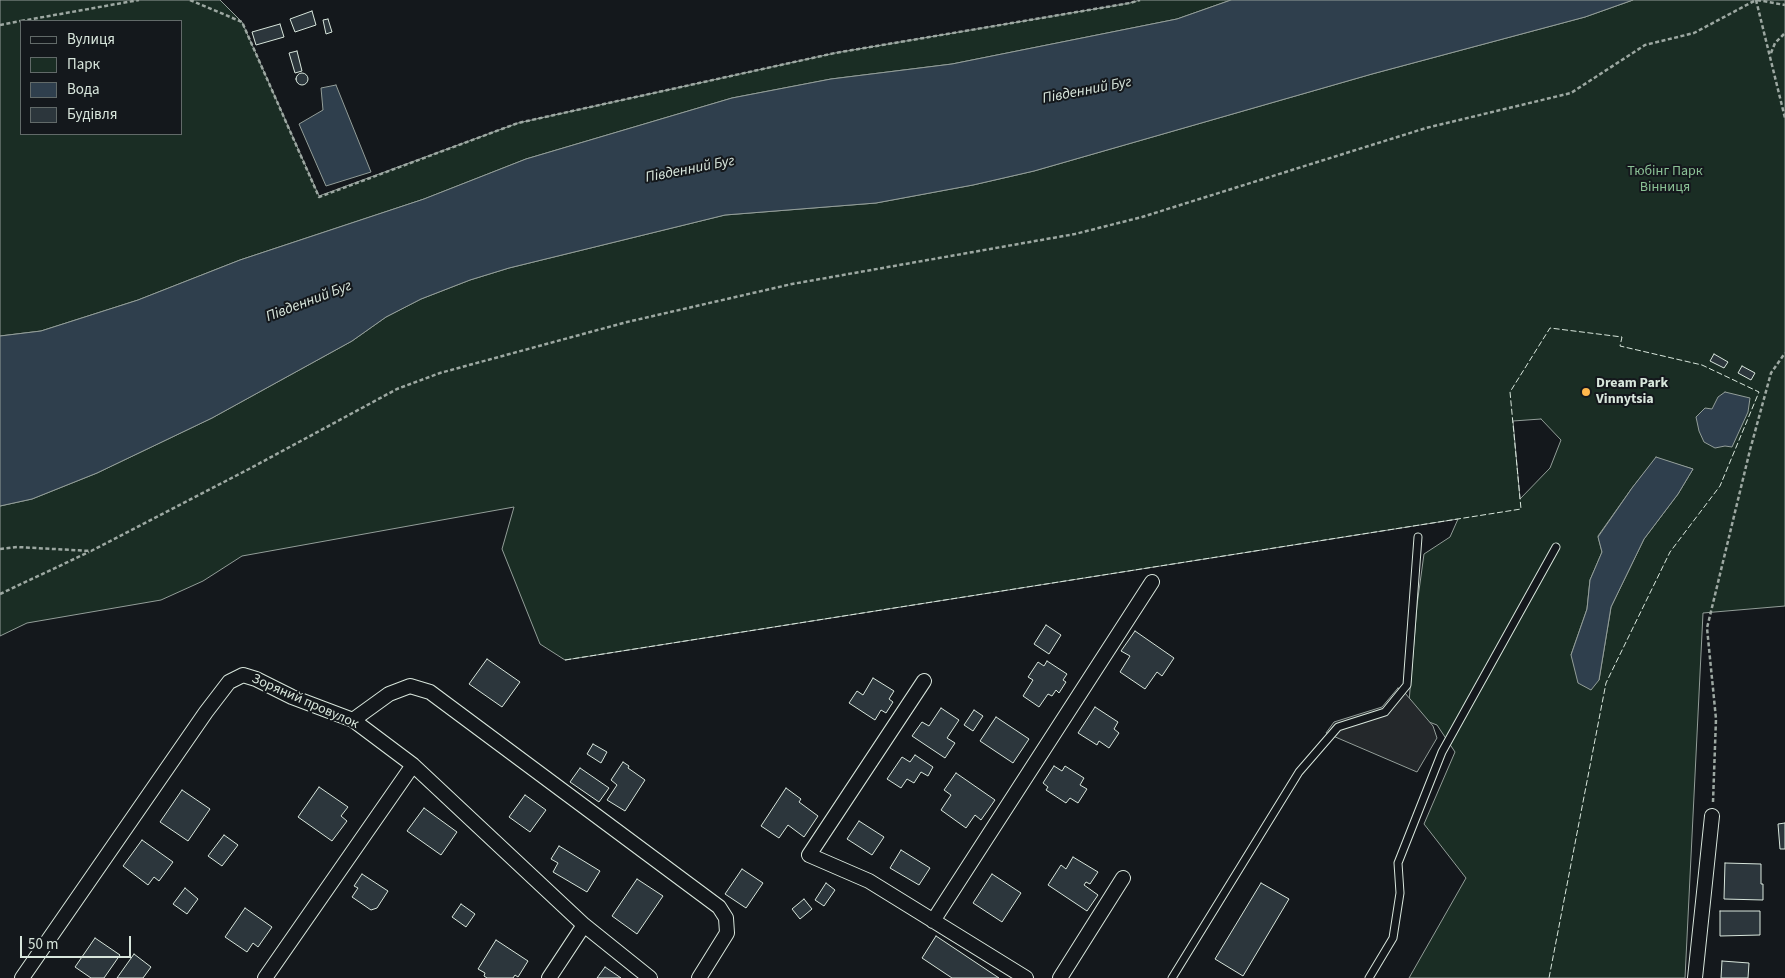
<!DOCTYPE html>
<html>
<head>
<meta charset="utf-8">
<style>
	body { margin:0 }
	#map { position:relative; width:1785px; height:978px; overflow:hidden; background:#14181c; font-family:"Source Sans 3",sans-serif }
	canvas { display:block }
	.legend { position:absolute; left:20px; top:20px; width:162px; height:115px; box-sizing:border-box; background:#14181c; border:1px solid #626a69; margin:0; padding:6px 9px; list-style:none; font-size:15px; color:#d8e6dc }
	.legend li { display:flex; align-items:center; gap:10px; height:25px }
	.legend b { width:25px; border:1px solid #626a69 }
	.scale { position:absolute; left:20px; top:936px; width:111px; height:22px; box-sizing:border-box; border:2px solid #d8e6dc; border-top:0; padding-left:6px; font-size:15px; line-height:18px; white-space:nowrap; color:#d8e6dc; -webkit-text-stroke:4px #14181c; paint-order:stroke }
</style>
</head>
<body>
<div id="map">
<canvas width="1785" height="978"></canvas>
<ul class="legend">
<li><b style="height:6px;background:#14181c"></b>Вулиця</li>
<li><b style="height:14px;background:#1a2d24"></b>Парк</li>
<li><b style="height:14px;background:#2f3f4d"></b>Вода</li>
<li><b style="height:14px;background:#2c363c"></b>Будівля</li>
</ul>
<div class="scale">50 m</div>
</div>
<script>
const ctx = document.querySelector('canvas').getContext('2d');
ctx.lineJoin = 'round';
function fill(path, color) { ctx.fillStyle = color; ctx.fill(path, 'evenodd'); }
const poly = rows => new Path2D(rows.map(r => 'M' + r).join(''));
function stroke(path, color, width, dash) { ctx.strokeStyle = color; ctx.lineWidth = width; ctx.lineCap = dash ? 'butt' : 'round'; ctx.setLineDash(dash || []); ctx.stroke(path); }
function label(font, color, halo, rows, align = 'center') {
  ctx.font = font + ' "Source Sans 3",sans-serif'; ctx.lineWidth = 4; ctx.setLineDash([]); ctx.textBaseline = 'middle'; ctx.strokeStyle = halo; ctx.fillStyle = color; for (const [text, x, y, turn = 0] of rows) {
    ctx.save(); ctx.translate(x, y); ctx.rotate((+turn || 0) * Math.PI / 180); ctx.textAlign = isNaN(turn) ? turn : align; if (halo) ctx.strokeText(text, 0, 0); ctx.fillText(text, 0, 0); ctx.restore();
  }
}
const green = poly([
	[0,0,220,0,242,22,319,196,518,123,835,53,1130,3,1140,0,1231,0,1177,19,952,64,831,79,732,98,526,159,424,199,240,260,138,300,41,331,0,336,0,0],
	[21,21,181,21,181,134,21,134,21,21],
	[1633,0,1785,0,1785,606,1703,613,1685,978,1409,978,1466,878,1424,824,1455,752,1437,725,1408,714,1417,605,1424,554,1450,537,1458,519,565,660,540,644,502,549,514,507,242,556,203,581,161,600,27,623,0,636,0,506,32,499,97,473,212,418,352,341,386,317,421,299,470,280,509,268,725,215,876,203,973,185,1034,171,1372,74,1585,17,1633,0],
	[1541,419,1561,440,1550,468,1520,499,1513,421,1541,419],
	[1656,458,1693,469,1678,494,1644,539,1611,607,1599,680,1571,655,1587,609,1590,580,1602,552,1598,536,1632,488,1656,458]
]);
const parking = poly([
	[1398,688,1405,693,1433,726,1437,738,1417,772,1326,733,1334,722,1382,707,1398,688]
]);
const water = poly([
	[1231,0,1633,0,1585,17,1372,74,1034,171,973,185,876,203,725,215,509,268,470,280,421,299,386,317,352,341,212,418,97,473,32,499,0,506,0,336,41,331,138,300,240,260,424,199,526,159,732,98,831,79,952,64,1177,19,1231,0],
	[336,85,371,172,326,186,299,124,323,110,321,88,336,85],
	[1725,392,1750,398,1748,412,1732,447,1725,446,1715,448,1704,442,1699,431,1696,417,1705,408,1712,409,1718,397,1725,392],
	[1656,457,1693,469,1678,494,1644,539,1611,607,1599,680,1591,690,1578,683,1571,655,1587,609,1590,580,1602,552,1598,537,1632,488,1656,457]
]);
const building = poly([
	[312,11,316,25,295,32,290,19,312,11],
	[328,19,332,32,326,34,323,20,328,19],
	[280,24,284,37,256,45,252,32,280,24],
	[297,51,302,71,295,73,289,53,297,51],
	'296 79a6 6 0 1 1 12 0a6 6 0 1 1-12 0Z',
	[1714,354,1728,362,1724,368,1710,361,1714,354],
	[1742,366,1755,373,1751,380,1738,373,1742,366],
	[1046,625,1061,635,1049,654,1034,644,1046,625],
	[1135,631,1174,658,1162,676,1157,672,1145,689,1120,672,1130,656,1121,651,1135,631],
	[487,659,520,682,502,707,469,684,487,659],
	[1047,661,1067,674,1063,680,1066,682,1059,693,1056,690,1052,696,1048,694,1039,707,1023,696,1033,680,1028,677,1038,662,1044,666,1047,661],
	[873,678,894,691,889,699,893,702,886,713,881,710,875,720,849,703,857,691,863,695,873,678],
	[1095,707,1118,722,1114,729,1119,733,1109,748,1099,741,1097,745,1078,733,1095,707],
	[941,708,959,720,947,738,955,743,945,758,912,736,922,722,929,726,941,708],
	[974,710,983,716,973,731,964,725,974,710],
	[996,717,1029,739,1013,763,980,741,996,717],
	[593,744,607,752,601,763,587,754,593,744],
	[915,755,933,767,928,776,921,772,914,783,907,779,901,788,887,779,902,757,910,762,915,755],
	[623,762,629,766,628,768,645,780,625,811,607,800,617,785,611,780,623,762],
	[1054,766,1062,771,1065,766,1084,778,1080,785,1087,789,1078,803,1070,798,1066,803,1046,790,1048,787,1043,783,1054,766],
	[580,768,609,788,599,802,570,782,580,768],
	[956,773,995,800,981,820,975,815,966,828,941,810,951,795,944,790,956,773],
	[319,787,348,807,341,816,347,821,332,841,298,817,319,787],
	[786,788,801,799,799,802,818,816,804,837,788,825,779,838,761,826,786,788],
	[182,790,210,809,188,841,160,822,182,790],
	[525,795,546,810,530,832,509,817,525,795],
	[424,808,457,832,441,855,407,831,424,808],
	[859,821,884,837,872,855,847,839,859,821],
	[1785,823,1785,849,1780,849,1778,824,1785,823],
	[224,835,238,845,222,866,208,856,224,835],
	[142,840,173,862,159,881,154,877,148,885,123,866,142,840],
	[559,846,600,871,587,892,553,872,558,863,551,859,559,846],
	[901,850,930,868,919,885,890,868,901,850],
	[1073,857,1098,872,1090,884,1086,882,1084,885,1098,895,1087,911,1048,885,1061,865,1066,869,1073,857],
	[1725,863,1761,864,1761,884,1763,884,1763,900,1724,899,1725,863],
	[742,869,763,883,746,908,725,894,742,869],
	[362,874,388,891,377,908,371,910,352,897,358,888,354,886,362,874],
	[992,874,1021,893,1002,922,973,903,992,874],
	[637,879,663,896,637,934,612,916,637,879],
	[826,883,835,890,824,906,815,900,826,883],
	[1261,883,1289,899,1243,976,1215,959,1261,883],
	[185,888,198,899,187,914,173,904,185,888],
	[804,899,812,909,800,919,792,909,804,899],
	[461,904,475,914,466,927,452,917,461,904],
	[245,908,272,927,258,947,253,943,247,952,225,937,245,908],
	[1720,911,1760,911,1760,935,1720,936,1720,911],
	[936,936,999,978,952,978,922,958,936,936],
	[95,938,120,955,104,978,91,978,75,967,95,938],
	[496,940,528,961,518,977,515,975,513,978,487,978,484,976,485,973,478,969,496,940],
	[134,954,151,967,143,978,117,978,134,954],
	[1722,961,1749,963,1748,978,1721,978,1722,961],
	[605,967,621,978,597,978,605,967]
]);
const path = poly([
	[190,0,242,22,319,197,518,123,835,53,1130,3,1140,0],
	[1756,0,1785,118],
	[1757,0,1785,5],
	[21,21,139,0],
	[0,25,21,21],
	[1771,53,1775,43,1785,33],
	[0,549,17,547,91,551,249,469,397,389,440,373,627,322,792,284,1075,234,1142,217,1426,128,1571,93,1645,45,1694,33,1756,0],
	[0,594,89,552],
	[1713,802,1716,719,1707,628,1750,450,1771,373,1785,353]
]);
const service = poly([
	[1172,978,1299,772,1338,727,1385,712,1407,685,1418,537],
	[1369,978,1393,938,1400,893,1398,863,1442,752,1556,547]
]);
const minor = poly([
	[924,681,809,855,869,881,1026,978],
	[353,720,389,694,410,686,430,692,719,907,726,918,727,933,699,978],
	[933,921,1152,582],
	[22,978,206,712,229,682,243,675,256,679,292,697,353,720,413,765,584,925,650,978],
	[265,978,413,765],
	[549,978,584,925],
	[1060,978,1123,878],
	[1695,978,1712,816]
]);
const fence = poly([
	[565,660,1521,509,1510,392,1550,328,1622,337,1620,346,1702,365,1759,392,1720,486,1670,552,1606,683,1549,978]
]);
const markers = [
	[1586,392,5,"#ffb74d"]
];
const parkNames = [
	["Тюбінг Парк",1665,172],
	["Вінниця",1665,188]
];
const poiNames = [
	["Dream Park",1596,384],
	["Vinnytsia",1596,400]
];
const streetNames = [
	["Зоряний провулок",305,702,24]
];
const waterNames = [
	["Південний Буг",1087,91,-11],
	["Південний Буг",690,170,-11],
	["Південний Буг",309,302,-21]
];
fill(green, '#1a2d24');
stroke(green, '#939e99', 1);
fill(parking, '#24282b');
stroke(parking, '#939e99', 1);
fill(water, '#2f3f4d');
stroke(water, '#939e99', 1);
fill(building, '#2c363c');
stroke(building, '#d8e6dc', 1);
stroke(service, '#d8e6dc', 9);
stroke(minor, '#d8e6dc', 16);
stroke(path, '#9da8a2', 2.5, [4, 2.5]);
stroke(service, '#14181c', 7);
stroke(minor, '#14181c', 14);
stroke(fence, '#d8e6dc', 1, [6, 2.5]);
for (const [x, y, r, color] of markers) { const dot = new Path2D(); dot.arc(x, y, r, 0, 2 * Math.PI); ctx.fillStyle = color; ctx.fill(dot); stroke(dot, '#14181c', 2); }
label('14px', '#8ac095', '#14181c', parkNames);
label('bold 14px', '#d8e6dc', '#14181c', poiNames, 'left');
label('14px', '#d8e6dc', '#14181c', streetNames);
label('italic 15px', '#d8e6dc', '#14181c', waterNames);
</script>
</body>
</html>
